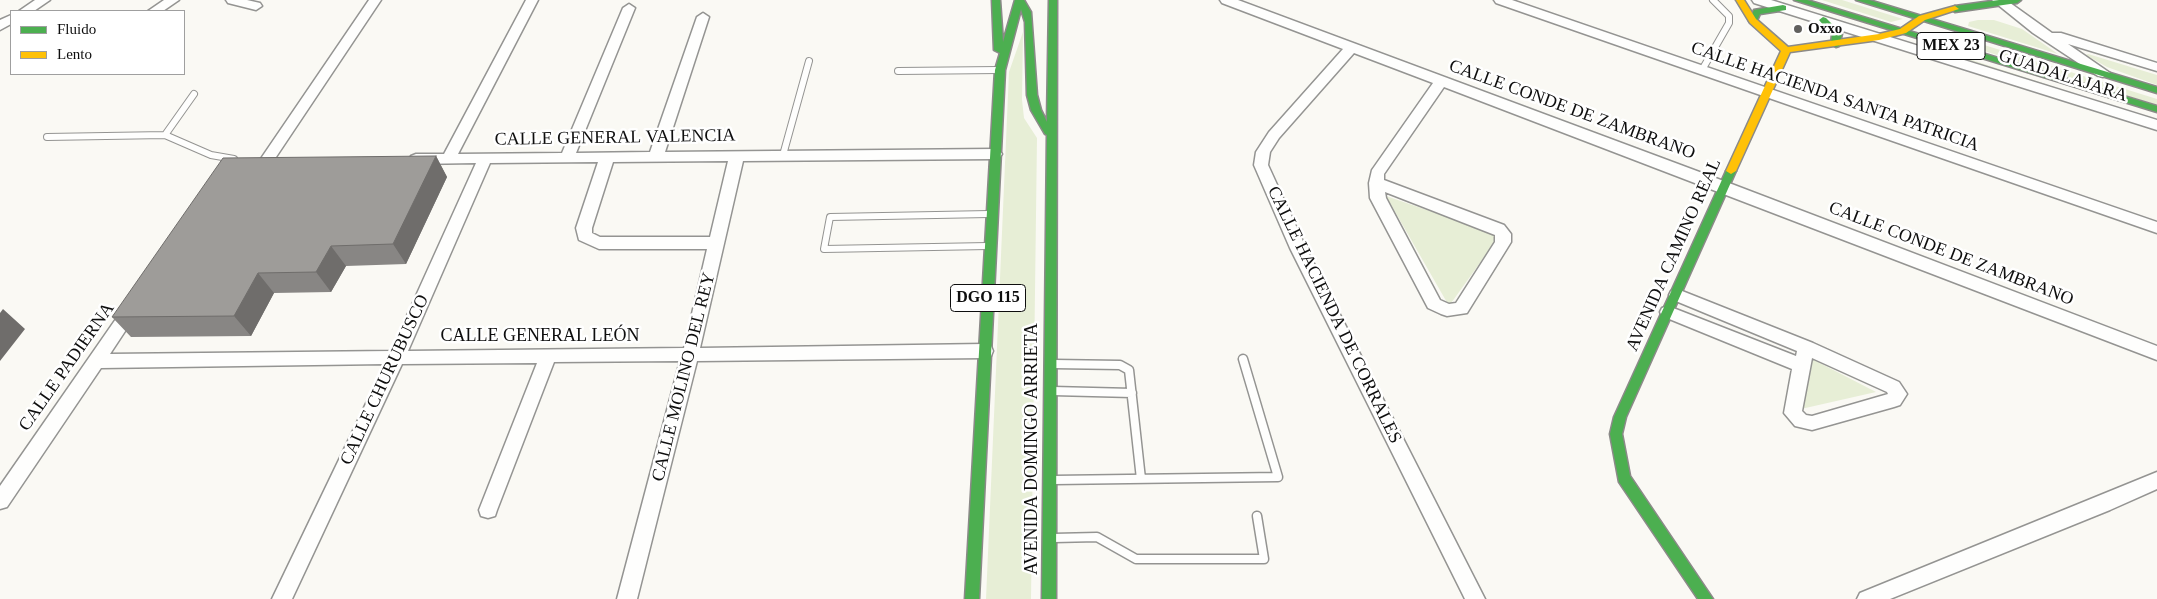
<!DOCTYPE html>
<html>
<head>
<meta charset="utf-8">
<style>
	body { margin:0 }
	#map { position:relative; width:2157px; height:599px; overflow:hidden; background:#faf9f4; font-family:"Times New Roman",serif }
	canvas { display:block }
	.legend { position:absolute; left:10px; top:10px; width:175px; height:65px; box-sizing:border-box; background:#fff; border:1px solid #9f9f9f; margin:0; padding:6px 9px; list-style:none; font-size:15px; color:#0e0e0e }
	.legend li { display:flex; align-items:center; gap:10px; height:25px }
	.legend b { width:25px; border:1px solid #9f9f9f }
</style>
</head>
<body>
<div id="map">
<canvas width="2157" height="599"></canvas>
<ul class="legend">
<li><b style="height:6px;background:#4caf50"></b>Fluido</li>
<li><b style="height:6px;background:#ffc107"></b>Lento</li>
</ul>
</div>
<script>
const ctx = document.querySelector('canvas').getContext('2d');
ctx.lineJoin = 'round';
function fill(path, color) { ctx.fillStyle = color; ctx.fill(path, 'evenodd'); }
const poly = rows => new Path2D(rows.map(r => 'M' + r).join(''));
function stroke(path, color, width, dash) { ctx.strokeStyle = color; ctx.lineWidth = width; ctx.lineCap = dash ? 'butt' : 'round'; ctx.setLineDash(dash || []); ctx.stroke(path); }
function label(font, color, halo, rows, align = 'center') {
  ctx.font = font + ' "Times New Roman",serif'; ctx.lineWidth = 5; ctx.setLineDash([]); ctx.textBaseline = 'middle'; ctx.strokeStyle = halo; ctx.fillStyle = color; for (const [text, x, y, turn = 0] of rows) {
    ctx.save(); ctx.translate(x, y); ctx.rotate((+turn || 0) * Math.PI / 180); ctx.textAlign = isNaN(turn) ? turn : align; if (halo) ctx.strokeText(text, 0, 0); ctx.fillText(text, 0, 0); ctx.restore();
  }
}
const green = poly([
	[1822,0,1842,0,1903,19,1891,22],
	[1978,20,1994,20,2022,29,2058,54,1968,26,1969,22],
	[1023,32,1022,100,1024,118,1037,138,1031,599,986,599,1009,72],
	[1949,34,2157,99,2157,105,1949,40,1946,36],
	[1932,47,2064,90,2066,93,1930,50],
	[2088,54,2157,75,2157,85,2107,67,2086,55],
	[1386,196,1500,235,1449,306],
	[1812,359,1876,392,1801,409]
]);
const laneFar1 = poly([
	[1702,70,1729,23,1729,16,1713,0],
	[898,71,999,70],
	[194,94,165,135,211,155,234,159],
	[47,137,165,135],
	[783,155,809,61],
	[988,246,824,249,830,217,989,214]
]);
const lane = poly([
	[1054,364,1120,365,1129,370,1141,479],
	[1053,391,1132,393],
	[1054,480,1278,477,1243,359],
	[1054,538,1097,537,1136,559,1264,559,1257,516]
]);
const street = poly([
	[35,0,50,0,34,11,19,11,35,0],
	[164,0,179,0,163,11,148,11,164,0],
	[226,0,247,0,260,3,262,6,256,10,228,3,226,0],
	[369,0,381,0,272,163,262,163,260,160,262,157,369,0],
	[526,0,538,0,458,154,562,153,623,8,629,4,635,8,576,153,650,152,697,17,703,13,709,17,665,152,995,149,1000,151,1002,154,1000,157,995,159,743,161,700,348,985,344,991,346,993,351,991,356,985,358,697,361,637,599,617,599,680,361,554,362,497,510,495,516,488,518,481,516,479,510,537,363,402,364,292,599,272,599,385,364,101,368,7,507,0,509,0,486,127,303,133,301,139,303,141,307,110,354,391,351,476,163,416,164,411,162,409,159,411,156,416,154,444,154,526,0],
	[728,161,710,237,600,237,592,233,592,228,613,162,728,161],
	[598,162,576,228,579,240,599,249,707,249,684,348,408,351,490,163,598,162],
	[1220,0,1238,0,1729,183,2157,346,2157,360,1444,87,1384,174,1384,180,1504,225,1511,234,1511,242,1467,313,1447,316,1441,314,1428,308,1370,198,1369,183,1372,170,1433,83,1354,53,1279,138,1270,152,1268,165,1306,248,1485,599,1465,599,1290,248,1254,165,1256,152,1269,132,1343,49,1222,3,1220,0],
	[1385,192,1495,235,1495,242,1456,303,1449,304,1440,300,1386,198,1385,192],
	[1494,0,1512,0,2157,222,2157,233,1496,3,1494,0],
	[1752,0,1771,0,2157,120,2157,130,1754,3,1752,0],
	[1992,0,2006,0,2052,33,2061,33,2157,63,2157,71,2068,44,2110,73,2103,77,2098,76,2033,33,1992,0],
	[11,15,11,24,0,30,0,20,11,15],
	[1677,289,1813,343,1899,382,1907,394,1900,405,1894,407,1812,430,1795,426,1784,413,1792,369,1662,316,1660,312,1662,308,1668,306,1796,356,1797,351,1671,299,1669,295,1671,291,1677,289],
	[1812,358,1887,392,1888,394,1812,416,1806,415,1802,411,1812,358],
	[2157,472,2157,489,2110,510,1890,599,1857,599,1860,593,2157,472]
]);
const fast = poly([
	[992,0,1000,0,1003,42,1015,0,1024,0,1031,12,1037,95,1041,110,1047,122,1049,0,1057,0,1056,599,1042,599,1047,135,1045,134,1031,110,1027,95,1025,22,1021,9,1005,70,979,599,965,599,995,70,1000,53,994,50,992,0],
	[1794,0,1807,0,2157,106,2157,112,1794,0],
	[1856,0,1869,0,2157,87,2157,93,1856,0],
	[1999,0,2021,0,2017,3,1955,12,1951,9,1955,6,1999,0],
	[1783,5,1786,6,1786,10,1760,14,1756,23,1753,24,1749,21,1754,10,1783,5],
	[1823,17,1826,18,1842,34,1839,46,1836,47,1831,44,1832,35,1819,20,1823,17],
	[1731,168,1736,171,1626,417,1622,434,1630,476,1713,599,1698,599,1619,482,1610,434,1614,417,1726,171,1731,168]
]);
const slow = poly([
	[1736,0,1744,0,1756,19,1788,47,1879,34,1900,29,1919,16,1955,6,1959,9,1925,20,1906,33,1879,40,1790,52,1736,171,1731,174,1726,171,1781,51,1750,23,1736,0]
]);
const wall = poly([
	[436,156,447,177,406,264,346,266,331,292,274,293,251,336,131,337,112,317]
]);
const shadedWall = poly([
	[436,156,447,177,406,264,393,244],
	[331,246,346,266,331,292,316,272],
	[258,273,274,293,251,336,234,316],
	[3,309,25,329,0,361,0,313]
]);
const building = poly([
	[436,156,393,244,331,246,316,272,258,273,234,316,112,317,223,158,436,156]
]);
const markers = [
	[1798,29,5,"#61605e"]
];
const farPoinames = [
	["Oxxo",1808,29]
];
const shields = [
	[1951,46,68],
	[988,298,75]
];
const shieldNames = [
	["MEX 23",1951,46],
	["DGO 115",988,298]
];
const streetNames = [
	["GUADALAJARA",2063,76,18],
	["CALLE HACIENDA SANTA PATRICIA",1835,97,19],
	["CALLE CONDE DE ZAMBRANO",1572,110,20],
	["CALLE GENERAL VALENCIA",615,138,-1],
	["CALLE CONDE DE ZAMBRANO",1951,254,21],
	["AVENIDA CAMINO REAL",1674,255,-66],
	["CALLE HACIENDA DE CORRALES",1334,315,64],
	["CALLE GENERAL LEÓN",540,336],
	["CALLE PADIERNA",67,367,-55],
	["CALLE MOLINO DEL REY",684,377,-76],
	["CALLE CHURUBUSCO",385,380,-65],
	["AVENIDA DOMINGO ARRIETA",1032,449,-90]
];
fill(green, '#e7eed6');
stroke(laneFar1, '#949492', 8);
stroke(lane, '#949492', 11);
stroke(street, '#949492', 3);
stroke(fast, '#8b8a88', 3);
stroke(slow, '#8b8a88', 3);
stroke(laneFar1, '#fefefd', 6);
stroke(lane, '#fefefd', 8);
fill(street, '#fefefd');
fill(fast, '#4caf50');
fill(slow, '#ffc107');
fill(wall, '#888684');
fill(shadedWall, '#6f6d6b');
fill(building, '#9e9c99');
stroke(building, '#6f6d6b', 1);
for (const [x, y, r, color] of markers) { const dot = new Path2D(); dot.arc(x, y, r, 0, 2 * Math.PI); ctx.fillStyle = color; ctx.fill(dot); stroke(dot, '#fff', 2); }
label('bold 15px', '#0e0e0e', '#fff', farPoinames, 'left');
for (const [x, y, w] of shields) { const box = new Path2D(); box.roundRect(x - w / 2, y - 13.5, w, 27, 4); ctx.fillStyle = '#fff'; ctx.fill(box); stroke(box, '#0e0e0e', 1); }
label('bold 16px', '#0e0e0e', null, shieldNames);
label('18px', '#0e0e0e', '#fff', streetNames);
</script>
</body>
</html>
